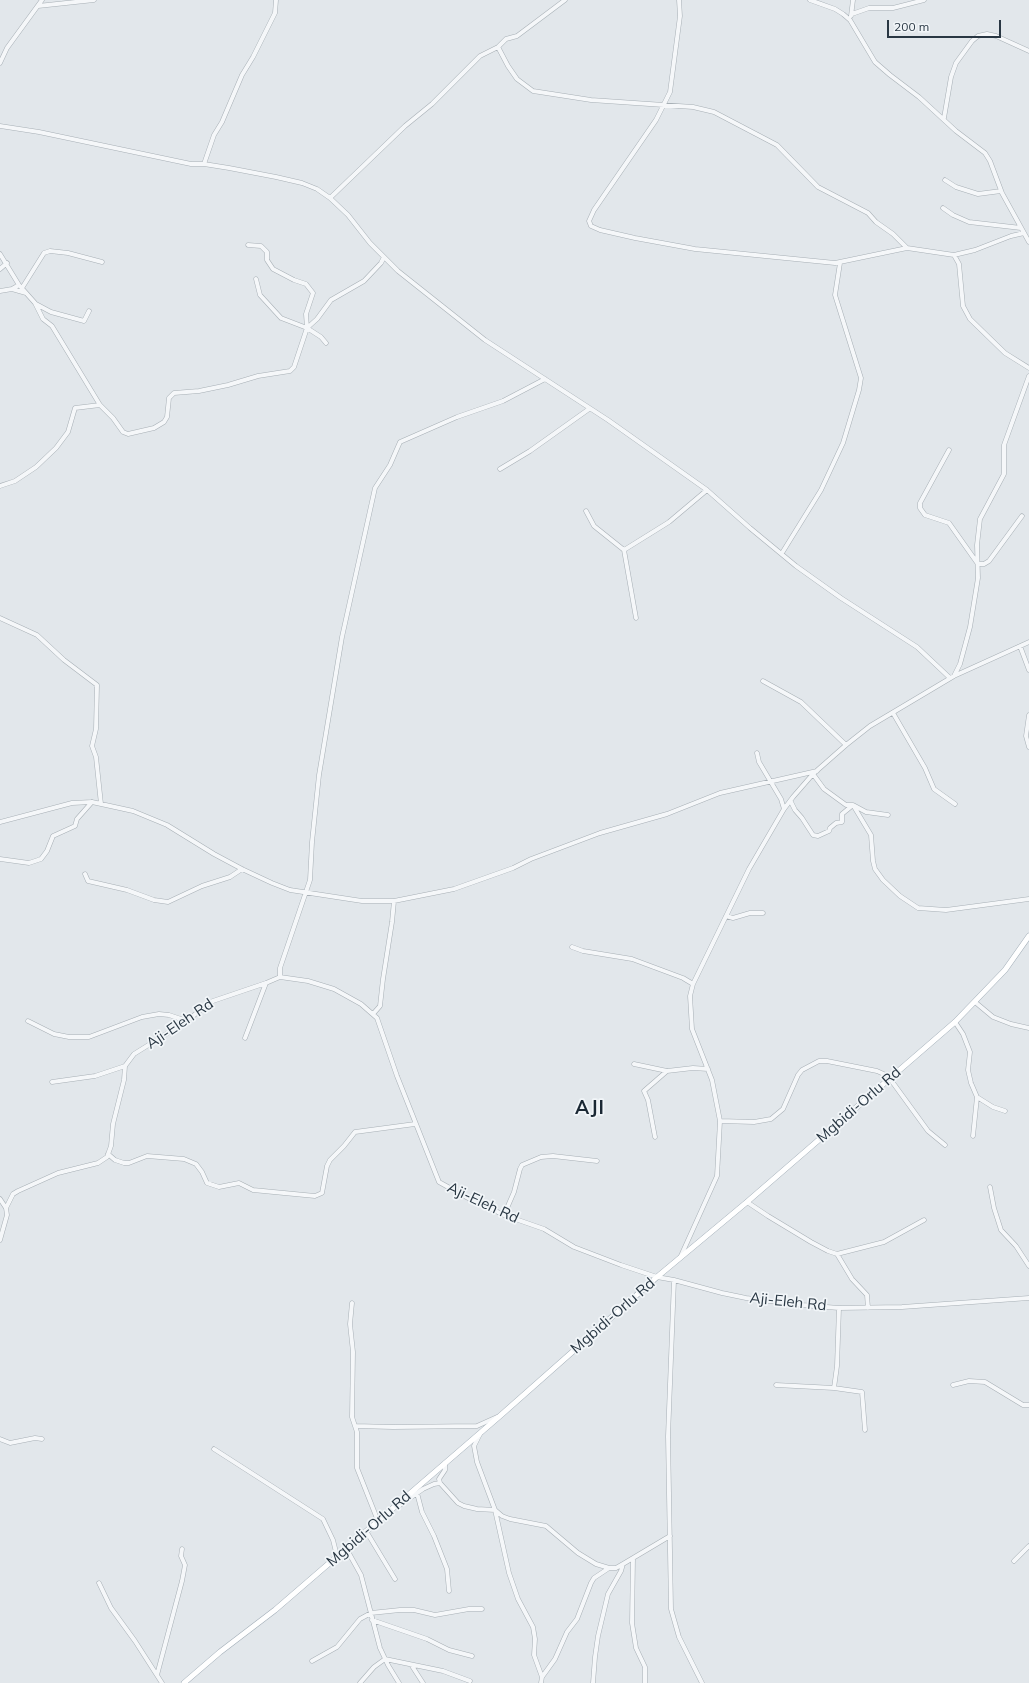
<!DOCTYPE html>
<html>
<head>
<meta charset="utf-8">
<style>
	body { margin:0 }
	#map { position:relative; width:1029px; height:1683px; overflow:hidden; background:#e2e7eb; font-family:Mulish,sans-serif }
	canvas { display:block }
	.scale { position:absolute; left:887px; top:20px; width:114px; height:18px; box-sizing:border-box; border:2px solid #293743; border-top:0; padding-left:5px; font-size:12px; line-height:14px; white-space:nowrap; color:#293743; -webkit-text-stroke:3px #f1f5f8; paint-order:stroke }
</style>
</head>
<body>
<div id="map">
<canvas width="1029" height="1683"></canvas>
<div class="scale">200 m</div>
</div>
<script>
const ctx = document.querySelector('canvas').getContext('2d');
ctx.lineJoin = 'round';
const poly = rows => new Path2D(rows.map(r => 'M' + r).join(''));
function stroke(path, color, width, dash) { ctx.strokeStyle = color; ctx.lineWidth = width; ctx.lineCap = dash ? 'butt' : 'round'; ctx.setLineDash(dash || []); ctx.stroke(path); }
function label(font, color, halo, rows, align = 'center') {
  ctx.font = font + ' Mulish,sans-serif'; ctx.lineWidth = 3.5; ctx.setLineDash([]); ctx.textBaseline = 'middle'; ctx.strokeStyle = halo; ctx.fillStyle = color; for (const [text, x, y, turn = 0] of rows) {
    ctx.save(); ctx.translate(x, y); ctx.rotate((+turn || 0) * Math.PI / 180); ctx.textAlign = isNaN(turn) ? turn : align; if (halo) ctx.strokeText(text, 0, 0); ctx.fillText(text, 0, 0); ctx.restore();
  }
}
const minor = poly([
	[679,0,680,16,670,92,656,120,594,210,589,221,591,226,600,230,635,238,695,249,835,263,907,248,954,255,975,250,1011,236,1024,233],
	[810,0,835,9,843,14,850,20,875,62,890,75,919,97,956,131,985,153,990,161,1002,193,1029,242],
	[38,6,94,0],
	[852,14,869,8,893,8,924,0],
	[851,16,853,0],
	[498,47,508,66,517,79,533,91,591,100,693,107,714,112,777,145,818,187,868,213,876,222,893,234,907,248],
	[0,63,7,48,42,0],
	[944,118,951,77,956,63,972,41,978,36,987,34,996,36,1029,51],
	[0,126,39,132,191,164,204,164,229,168,276,177,302,183,317,189,330,198,348,215,370,243,398,271,485,340,608,420,707,490,750,528,796,566,841,598,917,647,950,678],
	[204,164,214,135,222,122,242,75,253,57,275,13,276,0],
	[945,180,956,187,978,194,1001,191],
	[330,198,405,126,432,104,480,56,498,47,506,39,517,36,565,0],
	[943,208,953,215,969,222,1021,228],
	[248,245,261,246,267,252,267,260,273,269,294,280,306,284,313,293,306,314,307,328,321,337,326,343],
	[0,254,19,285,35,303,43,319,52,326,100,405,113,418,123,432,128,434,154,428,164,422,167,417,169,398,174,393,199,391,228,385,258,376,290,371,294,367,307,328,317,319,331,300,364,281,381,263,384,257],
	[954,255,959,264,963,306,970,319,1005,353,1029,368],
	[0,269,7,263],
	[256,279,260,295,281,318,307,328],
	[22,288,44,253,50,251,68,253,102,262],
	[12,289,26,293],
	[0,291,12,289,19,285],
	[36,304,51,312,84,321,89,311],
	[949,450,920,503,920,508,925,515,949,523,978,564,984,564,989,561,1022,516],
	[500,469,530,451,589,409],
	[0,486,15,481,36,467,56,448,68,432,75,408,100,405],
	[586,511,594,526,624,550],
	[782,553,821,490,843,443,859,390,861,378,835,295,840,263],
	[0,618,37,635,64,660,97,685,96,729,92,746,96,757,101,804],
	[636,618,624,550,669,522,707,490],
	[1020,646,1029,670],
	[954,676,960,664,970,627,978,578,977,545,980,519,1004,474,1004,445,1029,376],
	[763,681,801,702,846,745],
	[893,713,925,768,934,789,955,804],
	[1029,715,1026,736,1029,747],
	[757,753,759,762,781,799,784,809],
	[813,774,824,789,846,805,853,805,871,835,873,861,875,869,883,880,900,896,918,908,946,910,1029,899],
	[791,802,795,810,802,818,813,835,818,836,829,831,830,828,836,823,842,822,842,814,853,805,866,812,888,815],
	[0,822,72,803,92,802,133,811,167,825,214,854,242,869,272,883,290,890,362,901,394,901,454,889,513,868,531,859,600,833,667,814,720,793,817,771],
	[0,859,29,863,41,859,47,851,53,836,75,826,77,819,92,802],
	[85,874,88,881,127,890,154,900,168,902,202,886,230,877,242,869],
	[726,916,733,918,750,913,763,913],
	[572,947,583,951,632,959,683,978,693,984],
	[280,977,280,968,310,880,312,842,319,775,342,637,375,488,390,465,400,442,457,417,503,401,545,379],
	[975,1002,993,1017,1011,1024,1029,1028],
	[373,1014,380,1006,383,979,392,922,394,901],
	[28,1021,54,1034,69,1037,89,1037,142,1017,159,1014,169,1015,187,1021],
	[955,1022,963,1034,970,1052,968,1070,971,1083,977,1097,993,1107,1005,1111],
	[245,1038,266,983],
	[634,1064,667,1071,693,1068,708,1069],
	[52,1082,95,1076,125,1066,134,1054,187,1021,210,1002,266,983,280,977,308,981,334,989,361,1004,377,1018,397,1076,439,1182,468,1198,504,1215,544,1229,574,1247,621,1265,657,1277,674,1280,722,1293,746,1298,802,1305,839,1308,902,1307,1029,1298],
	[720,1121,754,1122,771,1119,783,1109,798,1075,802,1070,819,1061,827,1061,877,1071,888,1076,928,1131,945,1145],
	[973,1136,977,1097],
	[655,1137,648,1100,644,1091,667,1071],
	[108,1154,115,1160,124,1163,129,1163,147,1156,184,1159,196,1164,202,1172,207,1183,219,1187,239,1183,253,1190,315,1196,322,1193,327,1166,330,1160,344,1146,355,1132,415,1124],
	[990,1187,994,1208,1001,1230,1016,1246,1029,1266],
	[0,1199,6,1208,7,1215,0,1240],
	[747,1202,768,1216,811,1242,828,1251,837,1254,852,1279,867,1295,868,1308],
	[6,1208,13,1194,18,1191,58,1173,98,1163,107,1157,111,1146,113,1124,124,1080,125,1066],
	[504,1215,514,1192,520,1169,522,1165,541,1157,553,1156,597,1161],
	[837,1254,884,1242,924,1220],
	[680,1258,717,1176,720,1121,712,1080,692,1029,690,996,693,984,749,869,784,809,793,797,813,774,846,745,870,726,954,676,1029,642],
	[674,1280,668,1436,671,1609,679,1637,702,1683],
	[352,1303,350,1324,353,1352,352,1417,357,1432,357,1468,378,1521],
	[776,1385,834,1388,862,1392,865,1430],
	[953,1385,969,1381,985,1382,1023,1405,1029,1405],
	[834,1388,837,1366,839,1308],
	[355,1426,393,1427,477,1426,497,1417],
	[480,1434,474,1446,477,1462,495,1510,509,1573,518,1599,533,1627,535,1639,534,1655,542,1677],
	[0,1439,10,1443,35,1438,42,1439],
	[214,1449,323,1519,333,1540,337,1556],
	[445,1463,445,1470,439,1479,440,1483,458,1503,464,1506,477,1509,495,1510,502,1516,510,1519,546,1526,578,1553,596,1564,609,1568],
	[417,1493,422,1512,434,1536,447,1569,449,1591],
	[397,1507,423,1489,434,1484,440,1483],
	[366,1531,395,1579],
	[346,1548,361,1575,380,1648,388,1665,399,1683],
	[633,1558,632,1623,636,1648,645,1667,645,1683],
	[1014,1561,1029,1546],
	[99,1583,111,1608,135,1641,162,1683],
	[372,1620,427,1639,449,1650,472,1656],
	[312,1661,337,1647,360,1619,371,1613,400,1610,414,1610,435,1615,469,1609,482,1609],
	[412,1666,423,1683],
	[157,1675,182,1581,185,1565,181,1556,182,1549],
	[360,1683,374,1667,385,1659,443,1671,470,1681],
	[541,1683,542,1677,555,1659,567,1632,577,1619,591,1583,594,1578,609,1568,616,1568,623,1564,670,1536],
	[593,1683,595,1657,598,1636,608,1594,621,1571,623,1564]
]);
const major = poly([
	[184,1683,220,1652,275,1610,501,1415,657,1277,747,1202,955,1022,1005,970,1029,936]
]);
const streetNames = [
	["Aji-Eleh Rd",180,1024,-34],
	["Mgbidi-Orlu Rd",859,1105,-41],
	["Aji-Eleh Rd",483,1203,25],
	["Aji-Eleh Rd",788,1302,6],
	["Mgbidi-Orlu Rd",613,1316,-41],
	["Mgbidi-Orlu Rd",369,1529,-41]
];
const districtNames = [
	["AJI",590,1108]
];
stroke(minor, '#a7afb5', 5);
stroke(major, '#a1adb7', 6);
stroke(minor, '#f5f7f9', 4);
stroke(major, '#fff', 5);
label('15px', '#293743', '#f1f5f8', streetNames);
ctx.letterSpacing = '1px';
label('bold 19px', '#1b2834', '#f1f5f8', districtNames);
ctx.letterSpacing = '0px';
</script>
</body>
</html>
